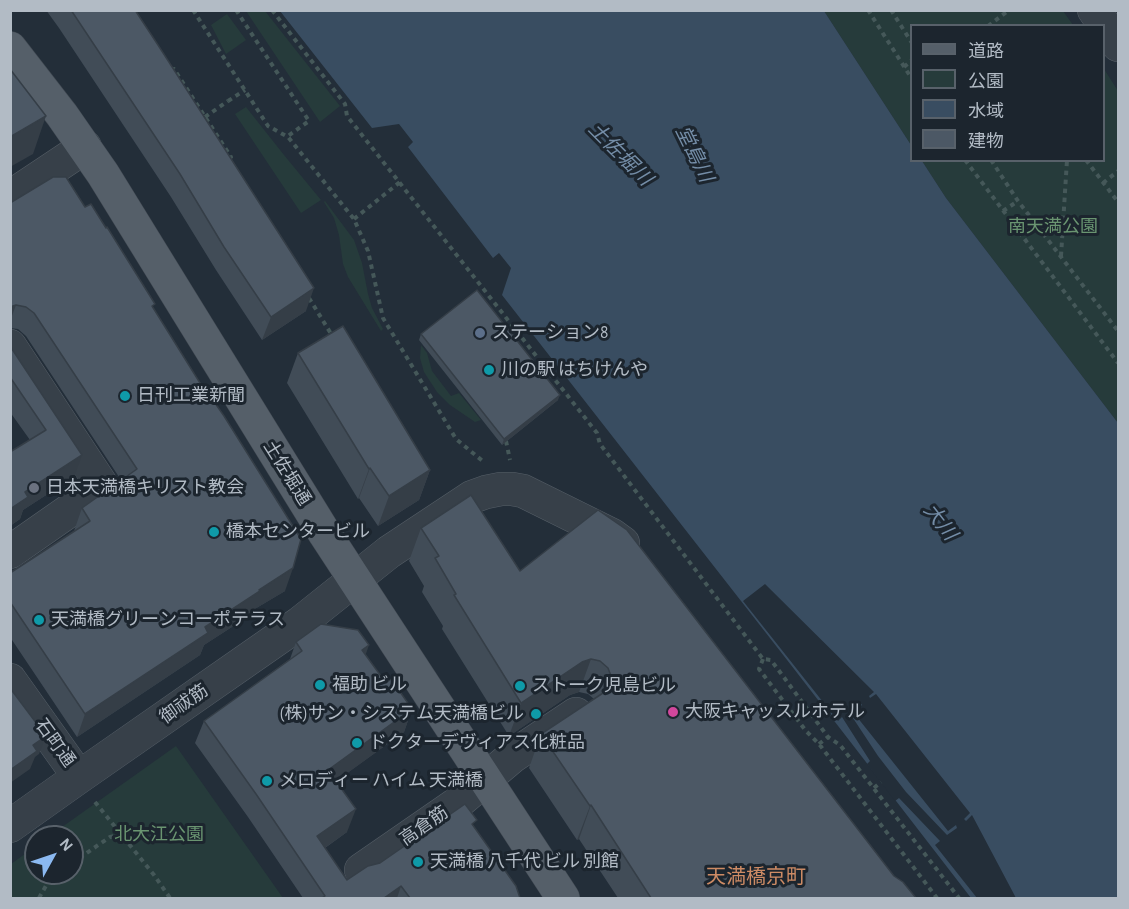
<!DOCTYPE html>
<html>
<head>
<meta charset="utf-8">
<style>
	body { margin:0 }
	#map { position:relative; width:1129px; height:909px; overflow:hidden; background:#232e39; font-family:"Alegreya Sans","Noto Sans JP",sans-serif }
	canvas { display:block }
	.frame { position:absolute; inset:0; border:12px solid #b2bbc5; pointer-events:none }
	.legend { position:absolute; left:910px; top:24px; width:195px; height:138px; box-sizing:border-box; background:#1c252e; border:2px solid #58616a; margin:0; padding:8px 10px; list-style:none; font-size:18px; color:#b2bbc5 }
	.legend li { display:flex; align-items:center; gap:12px; height:30px }
	.legend b { width:30px; border:2px solid #58616a }
	.north { position:absolute; left:24px; top:825px; width:60px; height:60px; box-sizing:border-box; background:#1c252e; border:2px solid #58616a; border-radius:50%; rotate:50deg; font-size:16px; font-weight:700; line-height:24px; text-align:center; color:#b2bbc5 }
	.north::after { content:''; display:block; margin:auto; width:21px; height:27px; background:#8bb9f1; clip-path:polygon(50% 0,100% 100%,50% 72%,0 100%) }
</style>
</head>
<body>
<div id="map">
<canvas width="1129" height="909"></canvas>
<div class="frame"></div>
<ul class="legend">
<li><b style="height:8px;background:#555f69"></b>道路</li>
<li><b style="height:16px;background:#263b3b"></b>公園</li>
<li><b style="height:16px;background:#394d61"></b>水域</li>
<li><b style="height:16px;background:#4c5865"></b>建物</li>
</ul>
<div class="north">N</div>
</div>
<script>
const ctx = document.querySelector('canvas').getContext('2d');
ctx.lineJoin = 'round';
function fill(path, color) { ctx.fillStyle = color; ctx.fill(path, 'evenodd'); }
const poly = rows => new Path2D(rows.map(r => 'M' + r).join(''));
function stroke(path, color, width, dash) { ctx.strokeStyle = color; ctx.lineWidth = width; ctx.lineCap = dash ? 'butt' : 'round'; ctx.setLineDash(dash || []); ctx.stroke(path); }
function label(font, color, halo, rows, align = 'center') {
  ctx.font = font + ' "Alegreya Sans","Noto Sans JP",sans-serif'; ctx.lineWidth = 6; ctx.setLineDash([]); ctx.textBaseline = 'middle'; ctx.strokeStyle = halo; ctx.fillStyle = color; for (const [text, x, y, turn = 0] of rows) {
    ctx.save(); ctx.translate(x, y); ctx.rotate((+turn || 0) * Math.PI / 180); ctx.textAlign = isNaN(turn) ? turn : align; if (halo) ctx.strokeText(text, 0, 0); ctx.fillText(text, 0, 0); ctx.restore();
  }
}
const green = poly([
	[246,11,265,11,340,106,320,122],
	[824,11,1063,11,1073,25,912,26,911,145],
	[227,14,246,40,226,54,211,25],
	[1104,69,1118,91,1118,423,946,198,922,161,1104,160],
	[246,107,284,155,321,200,301,213,235,114],
	[325,201,354,240,362,263,368,294,372,308,383,329,381,331,348,277,343,264,339,235,334,218,324,202],
	[421,345,427,353,432,371,451,396,459,393,481,420,475,422,450,405,437,392,424,372,420,358],
	[176,746,283,898,11,898,11,864,36,846,36,873,72,873,72,837,48,837]
]);
const water = poly([
	[280,11,824,11,911,145,912,160,922,161,946,198,1118,423,1118,898,971,898,791,665,502,295,511,268,499,253,493,258,408,147,413,142,399,124,372,128]
]);
const pier = poly([
	[765,584,874,692,869,696,870,698,876,694,970,813,964,819,966,821,972,815,1016,898,977,898,935,845,940,841,899,798,895,801,867,764,870,761,842,717,838,721,743,601],
	[860,702,862,705,853,712,948,831,956,825,957,828,947,835,906,792,878,756,849,712]
]);
const path = poly([
	[193,10,268,126,288,137,354,219,368,251,383,318,456,439,485,463],
	[236,10,309,121,288,136],
	[272,10,345,104,347,116,597,433,600,444,763,659,771,660,828,737,840,745,959,898],
	[868,10,912,79],
	[891,10,912,43],
	[988,26,1009,10],
	[904,67,912,60],
	[170,71,174,69,231,157,228,158],
	[228,101,245,90],
	[965,160,1118,363],
	[991,160,1018,201,1118,331],
	[1086,160,1118,202],
	[1103,183,1118,171],
	[1003,211,1018,201],
	[354,219,400,182],
	[1061,256,1067,160],
	[309,298,333,337],
	[506,441,510,460],
	[763,659,759,669,806,731,819,744,937,898],
	[819,744,828,737],
	[874,788,881,782],
	[95,802,154,875,170,898],
	[72,863,110,837,122,834],
	[39,898,51,877,57,873]
]);
const minor = poly([
	[1094,10,1118,45],
	[10,197,85,147],
	[10,346,103,487,10,552],
	[10,680,79,777],
	[10,826,79,777,300,623,389,552,472,497,486,492,501,489,512,489,523,491,612,535,623,543],
	[361,870,455,805,513,756,576,714]
]);
const major = poly([
	[10,48,62,115,103,174,325,534,563,898]
]);
const pathBridge = poly([
	[205,117,228,101]
]);
const wall = poly([
	[46,10,135,10,306,311,262,340,216,270,171,197,59,28],
	[10,203,85,207,153,308,285,591,253,610,252,614,204,645,200,655,77,737,10,637,10,573,74,531,82,508,121,480,26,336,18,329,10,328],
	[421,334,558,400,502,445,419,340],
	[10,346,74,477,23,510,20,519,10,526,10,452,30,440,10,412],
	[298,353,430,470,419,500,378,526,359,498,358,499,287,383],
	[421,528,520,571,894,876,916,898,618,898,579,839,577,840,529,768,541,734,594,699,588,694,579,692,570,695,509,736,442,629,443,626,422,592,424,586,409,561],
	[296,642,366,655,386,683,412,709,404,732,336,781,347,832,325,848,347,880,380,863,474,827,520,898,303,898,248,817,195,743,204,721,290,659]
]);
const shadedWall = poly([
	[46,116,33,154,10,167,10,137],
	[314,288,306,311,262,340,271,317],
	[16,305,10,321,10,307],
	[560,395,558,400,502,445,504,439],
	[82,455,74,477,23,510,20,519,10,526,10,509,25,492],
	[370,468,359,498,358,499,369,469],
	[430,470,419,500,378,526,389,496],
	[293,568,285,591,253,610,252,614,204,645,200,655,77,737,85,714,205,627,259,590],
	[369,645,361,668,362,650],
	[591,659,579,692,570,695,509,736,521,703,582,662],
	[412,709,404,732,320,793,328,770],
	[46,736,39,754,35,757,30,769,10,783,10,770,33,745],
	[591,805,579,839,577,840,590,806],
	[356,809,347,832,309,859,317,836],
	[401,886,397,898,384,898]
]);
const building = poly([
	[71,10,135,10,158,45,314,288,271,317,224,247,180,174,71,10],
	[10,69,46,116,10,137,10,69],
	[53,177,66,177,85,207,91,204,106,228,107,227,155,304,152,306,205,391,206,390,224,416,301,539,293,568,259,590,260,591,205,627,208,633,85,714,10,602,10,573,90,521,82,508,137,469,34,313,26,307,16,305,10,307,10,203,53,177],
	[477,290,560,395,504,439,421,334,477,290],
	[343,326,430,470,389,496,370,468,369,469,298,353,343,326],
	[10,346,82,455,25,492,28,497,10,509,10,452,46,430,10,377,10,346],
	[471,495,520,571,598,510,627,530,894,876,903,882,916,898,651,898,591,805,590,806,541,734,603,693,609,685,611,676,608,668,600,661,591,659,582,662,521,703,454,595,456,594,435,558,439,556,421,528,471,495],
	[321,624,358,630,369,645,362,650,386,683,391,679,412,709,328,770,356,809,317,836,347,880,368,866,380,863,465,804,477,820,472,824,516,886,520,898,410,898,401,886,384,898,322,898,325,896,256,794,204,721,302,651,296,642,321,624],
	[10,688,46,736,33,745,37,751,10,770,10,688]
]);
const markers = [
	[480,333,6,"#5c6f8a"],
	[489,370,6,"#0f9aa8"],
	[125,396,6,"#0f9aa8"],
	[34,488,6,"#6b7280"],
	[214,532,6,"#0f9aa8"],
	[39,620,6,"#0f9aa8"],
	[320,685,6,"#0f9aa8"],
	[520,686,6,"#0f9aa8"],
	[673,712,6,"#d1479c"],
	[536,714,6,"#0f9aa8"],
	[357,743,6,"#0f9aa8"],
	[267,781,6,"#0f9aa8"],
	[418,862,6,"#0f9aa8"]
];
const parkNames = [
	["南天満公園",1053,227],
	["北大江公園",159,835]
];
const poiNames = [
	["ステーション8",492,333],
	["川の駅 はちけんや",501,370],
	["日刊工業新聞",137,396],
	["日本天満橋キリスト教会",46,488],
	["橋本センタービル",226,532],
	["天満橋グリーンコーポテラス",51,620],
	["福助 ビル",332,685],
	["ストーク児島ビル",532,686],
	["大阪キャッスルホテル",685,712],
	["(株)サン・システム天満橋ビル",524,714,"right"],
	["ドクターデヴィアス化粧品",369,743],
	["メロディー ハイム 天満橋",279,781],
	["天満橋 八千代 ビル 別館",430,862]
];
const streetNames = [
	["土佐堀通",287,473,58],
	["御祓筋",184,704,-35],
	["石町通",55,743,54],
	["高倉筋",424,826,-35]
];
const waterNames = [
	["土佐堀川",620,154,45],
	["堂島川",694,154,64],
	["大川",940,522,52]
];
const neighbourhoodNames = [
	["天満橋京町",756,877]
];
fill(green, '#263b3b');
fill(water, '#394d61');
fill(pier, '#232e39');
stroke(minor, '#555e67', 34);
stroke(major, '#404952', 34);
stroke(path, '#455859', 4, [4.5, 4.5]);
stroke(minor, '#374049', 33);
stroke(major, '#555f69', 33);
stroke(pathBridge, '#455859', 4, [4.5, 4.5]);
fill(wall, '#414c57');
fill(shadedWall, '#353e47');
fill(building, '#4c5865');
stroke(building, '#353e47', 1.5);
for (const [x, y, r, color] of markers) { const dot = new Path2D(); dot.arc(x, y, r, 0, 2 * Math.PI); ctx.fillStyle = color; ctx.fill(dot); stroke(dot, '#1c252e', 2); }
label('18px', '#6a9571', '#1c252e', parkNames);
label('18px', '#b2bbc5', '#1c252e', poiNames, 'left');
label('18px', '#b2bbc5', '#1c252e', streetNames);
label('italic 20px', '#748da7', '#1c252e', waterNames);
label('20px', '#cd8b65', '#1c252e', neighbourhoodNames);
</script>
</body>
</html>
